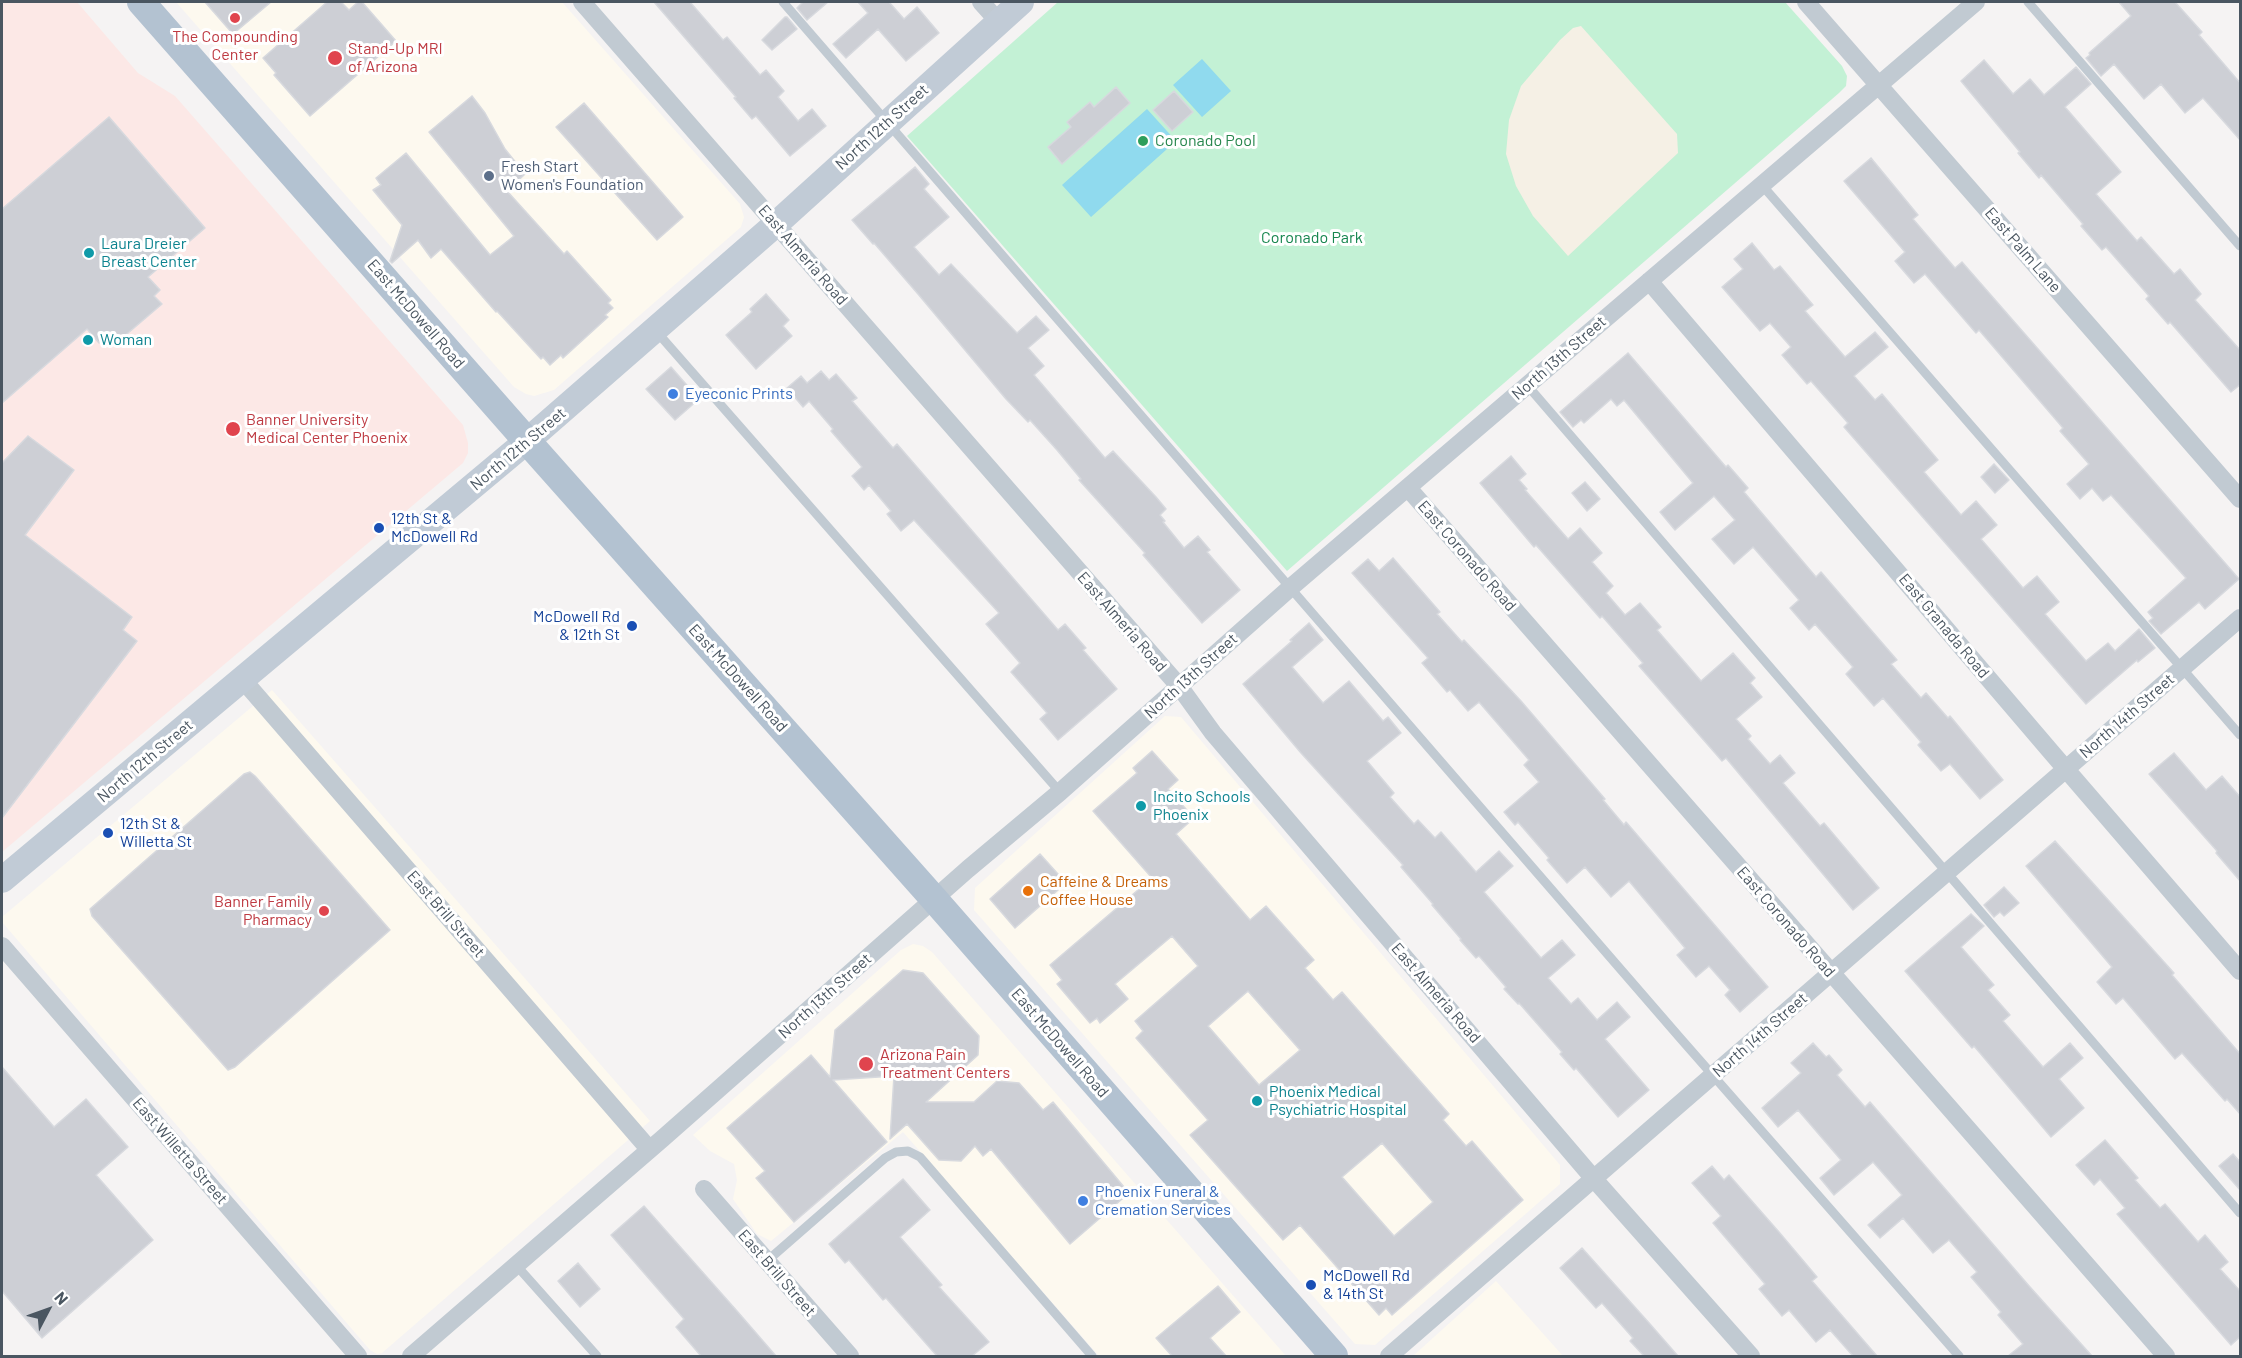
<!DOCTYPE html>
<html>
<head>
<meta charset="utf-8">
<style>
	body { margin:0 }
	#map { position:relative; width:2242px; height:1358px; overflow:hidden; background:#f5f3f3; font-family:Barlow,sans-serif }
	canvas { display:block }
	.frame { position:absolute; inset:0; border:3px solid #4a5661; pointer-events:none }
	.north { position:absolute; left:18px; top:1280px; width:60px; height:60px; -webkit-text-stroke:4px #fff; paint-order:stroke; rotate:49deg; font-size:16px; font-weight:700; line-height:24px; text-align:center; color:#4a5661 }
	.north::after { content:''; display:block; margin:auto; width:21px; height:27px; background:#4a5661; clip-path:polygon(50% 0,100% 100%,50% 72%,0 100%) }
</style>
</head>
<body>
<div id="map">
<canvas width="2242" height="1358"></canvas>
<div class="frame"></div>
<div class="north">N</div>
</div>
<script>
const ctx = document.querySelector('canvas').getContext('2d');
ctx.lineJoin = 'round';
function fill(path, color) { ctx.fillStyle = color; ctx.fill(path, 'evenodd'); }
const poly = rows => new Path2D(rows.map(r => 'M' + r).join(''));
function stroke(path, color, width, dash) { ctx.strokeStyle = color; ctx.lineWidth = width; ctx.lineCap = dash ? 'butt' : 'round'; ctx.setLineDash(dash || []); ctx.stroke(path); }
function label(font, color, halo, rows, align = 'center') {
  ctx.font = font + ' Barlow,sans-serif'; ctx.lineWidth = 6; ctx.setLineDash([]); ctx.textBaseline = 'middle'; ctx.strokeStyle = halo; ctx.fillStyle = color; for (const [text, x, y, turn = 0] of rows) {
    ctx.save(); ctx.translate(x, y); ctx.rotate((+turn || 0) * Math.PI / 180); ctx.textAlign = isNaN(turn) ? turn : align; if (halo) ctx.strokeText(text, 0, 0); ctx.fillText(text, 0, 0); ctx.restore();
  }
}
const commercial = poly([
	[176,2,562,2,740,204,744,217,741,227,554,390,534,396,526,394,514,387],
	[272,690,650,1121,382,1353,377,1354,370,1350,2,922,2,917],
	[1165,716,1181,717,1560,1165,1560,1184,1375,1345,1355,1344,974,910,975,888],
	[913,944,923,946,932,952,1286,1356,1099,1356,903,1132,771,1241,757,1234,733,1199,737,1180,734,1164,710,1151,693,1135,901,950],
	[1496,1281,1563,1356,1413,1356]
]);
const medical = poly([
	[2,2,77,2,138,73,175,96,463,425,468,443,468,453,463,463,2,852]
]);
const green = poly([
	[1058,2,1785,2,1842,66,1847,76,1846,86,1839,93,1287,571,907,136]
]);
const sand = poly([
	[1581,26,1677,134,1678,153,1568,256,1533,216,1516,186,1506,154,1509,120,1521,86,1560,40,1573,28]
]);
const water = poly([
	[1202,59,1231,91,1202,117,1173,85],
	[1147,109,1176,141,1091,217,1062,185]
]);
const building = poly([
	[205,2,271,2,233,34,205,2],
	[327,2,341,2,349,10,358,2,362,2,396,41,310,116,274,75,276,73,263,58,327,2],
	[654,2,690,2,723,40,727,37,760,75,766,70,784,91,778,97,798,121,812,109,826,126,790,156,756,116,752,119,734,98,736,97,654,2],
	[803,2,828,2,807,20,797,8,803,2],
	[858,2,889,2,904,19,917,7,939,33,906,61,878,29,846,58,833,44,868,13,858,2],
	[2119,2,2175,2,2202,32,2199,35,2241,84,2241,141,2203,98,2185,113,2161,84,2144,99,2114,64,2101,76,2086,58,2090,55,2089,53,2131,16,2119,2],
	[785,17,787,17,797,29,772,50,762,40,785,17],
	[1984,60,2013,94,2030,79,2044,95,2076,67,2091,84,2065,107,2121,172,2096,194,2137,241,2141,237,2174,274,2180,269,2201,294,2195,300,2241,351,2241,384,2231,392,2170,322,2168,324,2146,299,2149,296,2106,247,2102,250,2081,226,2083,224,2041,175,2039,178,2018,153,2020,152,1961,81,1984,60],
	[1116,87,1130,103,1062,164,1048,147,1071,127,1067,122,1090,102,1094,107,1116,87],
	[1174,91,1193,112,1172,131,1153,110,1174,91],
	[472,96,485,113,505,149,525,174,507,191,564,254,567,251,611,300,608,303,613,308,605,315,608,317,563,358,561,355,550,365,543,357,541,359,497,311,496,312,441,249,431,258,418,240,392,263,390,261,402,225,373,190,381,185,376,178,406,153,490,255,514,236,429,132,472,96],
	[584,103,683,217,657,240,556,127,584,103],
	[109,117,205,228,148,277,160,290,154,296,162,304,114,345,106,337,99,343,87,329,2,403,2,209,109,117],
	[1871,158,1918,215,1913,219,1955,268,1962,262,2239,579,2205,609,2199,602,2161,634,2149,621,2153,618,2148,612,2186,578,2111,495,2103,501,2092,488,2080,499,2067,484,2089,464,2060,431,2063,428,1979,330,1976,333,1925,274,1914,283,1895,261,1905,252,1844,181,1871,158],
	[915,167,929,184,924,189,949,217,914,247,939,275,951,264,1017,333,1036,316,1049,330,1028,348,1044,366,1034,375,1105,458,1113,451,1156,497,1166,509,1160,515,1165,521,1163,522,1184,548,1198,536,1210,550,1207,552,1240,590,1202,623,1143,555,1145,553,1079,480,1081,479,1057,450,1030,420,1028,422,1006,399,918,294,874,243,873,244,852,220,915,167],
	[1752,243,1774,270,1780,266,1813,305,1805,311,1845,357,1875,332,1888,347,1854,376,1875,400,1882,394,1938,460,1924,472,1961,515,1976,501,1997,525,1981,539,2023,588,2037,576,2059,602,2045,614,2086,661,2108,643,2115,651,2139,629,2155,648,2138,662,2137,660,2086,704,1844,427,1848,423,1811,381,1807,384,1782,355,1791,347,1770,323,1760,331,1722,287,1743,269,1734,259,1752,243],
	[766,294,789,320,783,326,792,336,756,369,726,335,752,312,750,309,766,294],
	[1628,353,1726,467,1728,465,1748,488,1744,492,1816,577,1821,572,1871,630,1897,660,1891,664,1921,698,1926,693,1948,718,1950,716,2003,780,1980,799,1950,764,1941,771,1918,745,1921,742,1883,698,1874,706,1846,674,1853,667,1815,624,1809,630,1790,608,1799,600,1753,547,1734,564,1712,539,1735,520,1714,496,1675,530,1660,512,1693,483,1624,400,1617,406,1611,399,1584,423,1581,420,1573,427,1560,412,1628,353],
	[671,367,699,399,675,420,646,389,671,367],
	[821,371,829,380,836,374,857,398,852,401,893,448,897,444,1058,630,1065,624,1086,648,1083,650,1117,689,1058,740,1040,719,1047,713,1011,672,1020,663,986,624,999,613,914,520,901,531,887,514,891,511,869,485,864,490,852,476,862,467,831,431,833,429,809,401,803,407,787,388,801,376,807,383,821,371],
	[28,436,74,470,25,535,132,617,123,630,137,641,2,818,2,463,28,436],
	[1511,456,1526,474,1519,480,1527,489,1525,490,1568,539,1580,528,1602,553,1592,562,1613,586,1606,593,1625,615,1640,603,1661,627,1657,630,1701,681,1733,653,1755,678,1750,683,1762,697,1736,719,1751,736,1748,739,1770,764,1780,755,1795,773,1783,783,1820,826,1824,823,1879,888,1853,910,1726,758,1722,761,1639,666,1643,663,1602,616,1600,618,1536,545,1534,547,1480,483,1511,456],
	[1994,464,2009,480,1995,493,1981,477,1994,464],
	[1585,482,1600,499,1587,511,1572,493,1585,482],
	[1393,558,1440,612,1437,614,1462,642,1464,640,1521,701,1605,799,1603,800,1624,825,1626,822,1768,987,1740,1012,1725,995,1730,990,1709,966,1696,977,1677,955,1685,948,1629,881,1611,897,1585,867,1567,883,1547,860,1549,858,1518,822,1515,825,1504,812,1539,782,1524,765,1529,760,1479,702,1468,711,1450,690,1447,692,1422,663,1428,658,1352,573,1368,559,1379,571,1393,558],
	[1309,623,1323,640,1292,667,1323,703,1349,681,1383,721,1388,717,1401,733,1367,761,1394,793,1390,797,1414,824,1418,820,1435,838,1441,832,1476,872,1499,851,1513,866,1484,892,1541,958,1562,940,1575,955,1548,978,1571,1004,1578,998,1597,1020,1617,1002,1630,1017,1605,1039,1649,1090,1618,1117,1576,1068,1574,1070,1560,1054,1562,1052,1519,1003,1518,1004,1504,989,1506,987,1479,956,1476,958,1460,940,1461,939,1432,905,1433,904,1401,867,1403,865,1301,753,1243,684,1292,641,1290,640,1309,623],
	[1152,751,1178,780,1168,789,1194,818,1176,834,1250,920,1266,906,1314,960,1305,968,1333,1000,1342,992,1449,1114,1443,1120,1466,1146,1472,1141,1523,1200,1392,1315,1386,1308,1379,1315,1300,1225,1283,1240,1190,1135,1208,1120,1136,1038,1143,1031,1135,1021,1198,966,1172,936,1115,984,1128,999,1100,1023,1097,1018,1090,1023,1057,984,1062,980,1050,965,1152,878,1093,811,1137,773,1133,768,1152,751],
	[1248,991,1300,1050,1259,1085,1208,1026,1248,991],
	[1382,1143,1433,1202,1394,1236,1342,1177,1382,1143],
	[2174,753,2206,790,2222,776,2241,798,2241,882,2216,853,2217,851,2149,774,2174,753],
	[250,772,255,776,390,930,235,1067,228,1070,92,916,90,909,244,774,250,772],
	[2055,841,2174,973,2172,975,2241,1055,2241,1115,2227,1099,2225,1101,2182,1053,2175,1059,2123,998,2116,1004,2097,982,2112,967,2026,866,2055,841],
	[1040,854,1066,883,1015,928,990,899,1040,854],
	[2004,887,2019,903,2004,916,2000,912,1994,917,1984,905,2004,887],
	[1971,914,1984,926,1961,947,1994,985,1988,990,2010,1015,2003,1021,2043,1067,2070,1043,2083,1058,2059,1079,2084,1108,2051,1137,1974,1046,1972,1048,1905,971,1971,914],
	[903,970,923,973,979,1036,978,1055,926,1102,974,1102,997,1081,1019,1083,1043,1110,1053,1102,1129,1193,1070,1244,991,1149,983,1156,975,1146,961,1161,939,1160,907,1124,890,1139,894,1076,833,1080,887,1142,794,1222,756,1178,765,1171,727,1128,811,1055,830,1077,835,1030,903,970],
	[1813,1043,1826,1057,1829,1055,1842,1070,1837,1075,1865,1107,1870,1102,2030,1287,2092,1356,2008,1356,2023,1344,1998,1315,2001,1312,1971,1277,1977,1272,1949,1240,1933,1253,1903,1218,1880,1238,1868,1225,1902,1195,1873,1162,1834,1195,1820,1178,1841,1160,1798,1110,1778,1127,1762,1108,1801,1073,1791,1063,1813,1043],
	[2,1067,54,1127,86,1099,128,1147,96,1175,153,1240,42,1338,2,1291,2,1067],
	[2105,1140,2138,1178,2135,1180,2160,1208,2165,1204,2198,1242,2205,1235,2228,1262,2220,1269,2241,1292,2241,1336,2231,1345,2117,1214,2125,1208,2100,1179,2094,1185,2076,1165,2105,1140],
	[2233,1154,2241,1163,2241,1191,2219,1166,2233,1154],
	[1712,1166,1724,1180,1729,1175,1779,1232,1817,1277,1812,1281,1877,1356,1853,1356,1830,1330,1816,1342,1789,1310,1782,1316,1759,1289,1765,1284,1713,1223,1721,1216,1692,1183,1712,1166],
	[903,1179,930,1210,900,1237,942,1285,939,1287,989,1342,972,1356,937,1356,886,1298,883,1300,849,1260,845,1263,829,1244,903,1179],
	[644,1206,737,1311,776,1356,701,1356,676,1327,684,1319,611,1235,644,1206],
	[1582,1248,1650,1324,1678,1356,1644,1356,1630,1341,1633,1338,1602,1303,1596,1308,1560,1268,1582,1248],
	[578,1263,600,1289,580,1307,558,1281,578,1263],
	[1218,1286,1240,1312,1210,1338,1226,1356,1172,1356,1156,1338,1218,1286]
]);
const lane = poly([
	[783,2,1681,1039,1959,1356],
	[2028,2,2240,246],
	[1761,184,2240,735],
	[656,331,1060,792],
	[1527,385,2240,1213],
	[767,1261,885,1158,896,1152,908,1151,920,1157,1092,1356],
	[516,1265,597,1356]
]);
const street = poly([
	[582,2,1179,686,1213,733,1594,1179,1751,1356],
	[981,2,998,21],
	[1806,2,2240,499],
	[1649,281,2052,753,2240,971],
	[1408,488,2166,1356],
	[243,680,649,1149],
	[2,946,358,1356],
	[704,1189,850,1356],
	[411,1356,662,1139,968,869,1060,792,1290,588,1976,2],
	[1389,1356,2240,618]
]);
const secondary = poly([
	[2,880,527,441,776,224,1021,2]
]);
const primary = poly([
	[141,2,527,441,934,899,1334,1356]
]);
const markers = [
	[235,18,6,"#e0444e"],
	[335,58,8,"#e0444e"],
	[1143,141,6,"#2e9e5b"],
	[489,176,6,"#5c6f8a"],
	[89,253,6,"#0f9aa8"],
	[88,340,6,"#0f9aa8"],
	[673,394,6,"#3f7fe0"],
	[233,429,8,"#e0444e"],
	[379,528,6,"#1a4fb4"],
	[632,626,6,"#1a4fb4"],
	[1141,806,6,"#0f9aa8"],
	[108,833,6,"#1a4fb4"],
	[1028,891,6,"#e8710a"],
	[324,911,6,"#e0444e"],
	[866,1064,8,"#e0444e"],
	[1257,1101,6,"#0f9aa8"],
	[1083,1201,6,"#3f7fe0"],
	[1311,1285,6,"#1a4fb4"]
];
const healthNames = [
	["The Compounding",235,37,"center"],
	["Center",235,55,"center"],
	["Stand-Up MRI",348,49],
	["of Arizona",348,67],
	["Banner University",246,420],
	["Medical Center Phoenix",246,438],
	["Banner Family",312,902,"right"],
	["Pharmacy",312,920,"right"],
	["Arizona Pain",880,1055],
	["Treatment Centers",880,1073]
];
const streetNames = [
	["North 12th Street",882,127,-42],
	["East Palm Lane",2023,250,49],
	["East Almeria Road",803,255,49],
	["East McDowell Road",416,314,49],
	["North 13th Street",1559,358,-41],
	["North 12th Street",518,449,-40],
	["East Coronado Road",1467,556,49],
	["East Almeria Road",1122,622,49],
	["East Granada Road",1944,626,50],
	["North 13th Street",1191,676,-42],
	["East McDowell Road",738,678,48],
	["North 14th Street",2127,716,-41],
	["North 12th Street",145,761,-40],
	["East Brill Street",446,914,49],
	["East Coronado Road",1786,922,49],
	["East Almeria Road",1436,993,49],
	["North 13th Street",825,996,-42],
	["North 14th Street",1760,1035,-41],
	["East McDowell Road",1060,1043,49],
	["East Willetta Street",180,1151,49],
	["East Brill Street",777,1273,49]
];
const leisureNames = [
	["Coronado Pool",1155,141]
];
const serviceNames = [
	["Fresh Start",501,167],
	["Women's Foundation",501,185]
];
const parkNames = [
	["Coronado Park",1312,238]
];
const cultureNames = [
	["Laura Dreier",101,244],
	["Breast Center",101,262],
	["Woman",100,340],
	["Incito Schools",1153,797],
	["Phoenix",1153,815],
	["Phoenix Medical",1269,1092],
	["Psychiatric Hospital",1269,1110]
];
const shopNames = [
	["Eyeconic Prints",685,394],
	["Phoenix Funeral &",1095,1192],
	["Cremation Services",1095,1210]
];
const transitNames = [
	["12th St &",391,519],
	["McDowell Rd",391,537],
	["McDowell Rd",620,617,"right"],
	["& 12th St",620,635,"right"],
	["12th St &",120,824],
	["Willetta St",120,842],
	["McDowell Rd",1323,1276],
	["& 14th St",1323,1294]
];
const foodNames = [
	["Caffeine & Dreams",1040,882],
	["Coffee House",1040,900]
];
fill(commercial, '#fdf9ef');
fill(medical, '#fce8e6');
fill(green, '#c3f1d5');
fill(sand, '#f5f0e5');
fill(water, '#90daee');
fill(building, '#cdcfd5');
stroke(building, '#d7d9de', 1.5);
stroke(lane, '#c1cad2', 9);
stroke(street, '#c1cad2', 18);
stroke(secondary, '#c1cbd6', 26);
stroke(primary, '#b3c2d1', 28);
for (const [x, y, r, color] of markers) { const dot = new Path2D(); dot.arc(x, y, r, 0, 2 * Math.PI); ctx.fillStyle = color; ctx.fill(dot); stroke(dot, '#fff', 2); }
label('16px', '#be3a42', '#fff', healthNames, 'left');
label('16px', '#4a5661', '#fff', streetNames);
label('16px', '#27864d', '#fff', leisureNames, 'left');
label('16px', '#4e5e75', '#fff', serviceNames, 'left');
label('16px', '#17864f', '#fff', parkNames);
label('16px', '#0d838f', '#fff', cultureNames, 'left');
label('16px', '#366cbe', '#fff', shopNames, 'left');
label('16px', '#164399', '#fff', transitNames, 'left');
label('16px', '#c56008', '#fff', foodNames, 'left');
</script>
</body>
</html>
